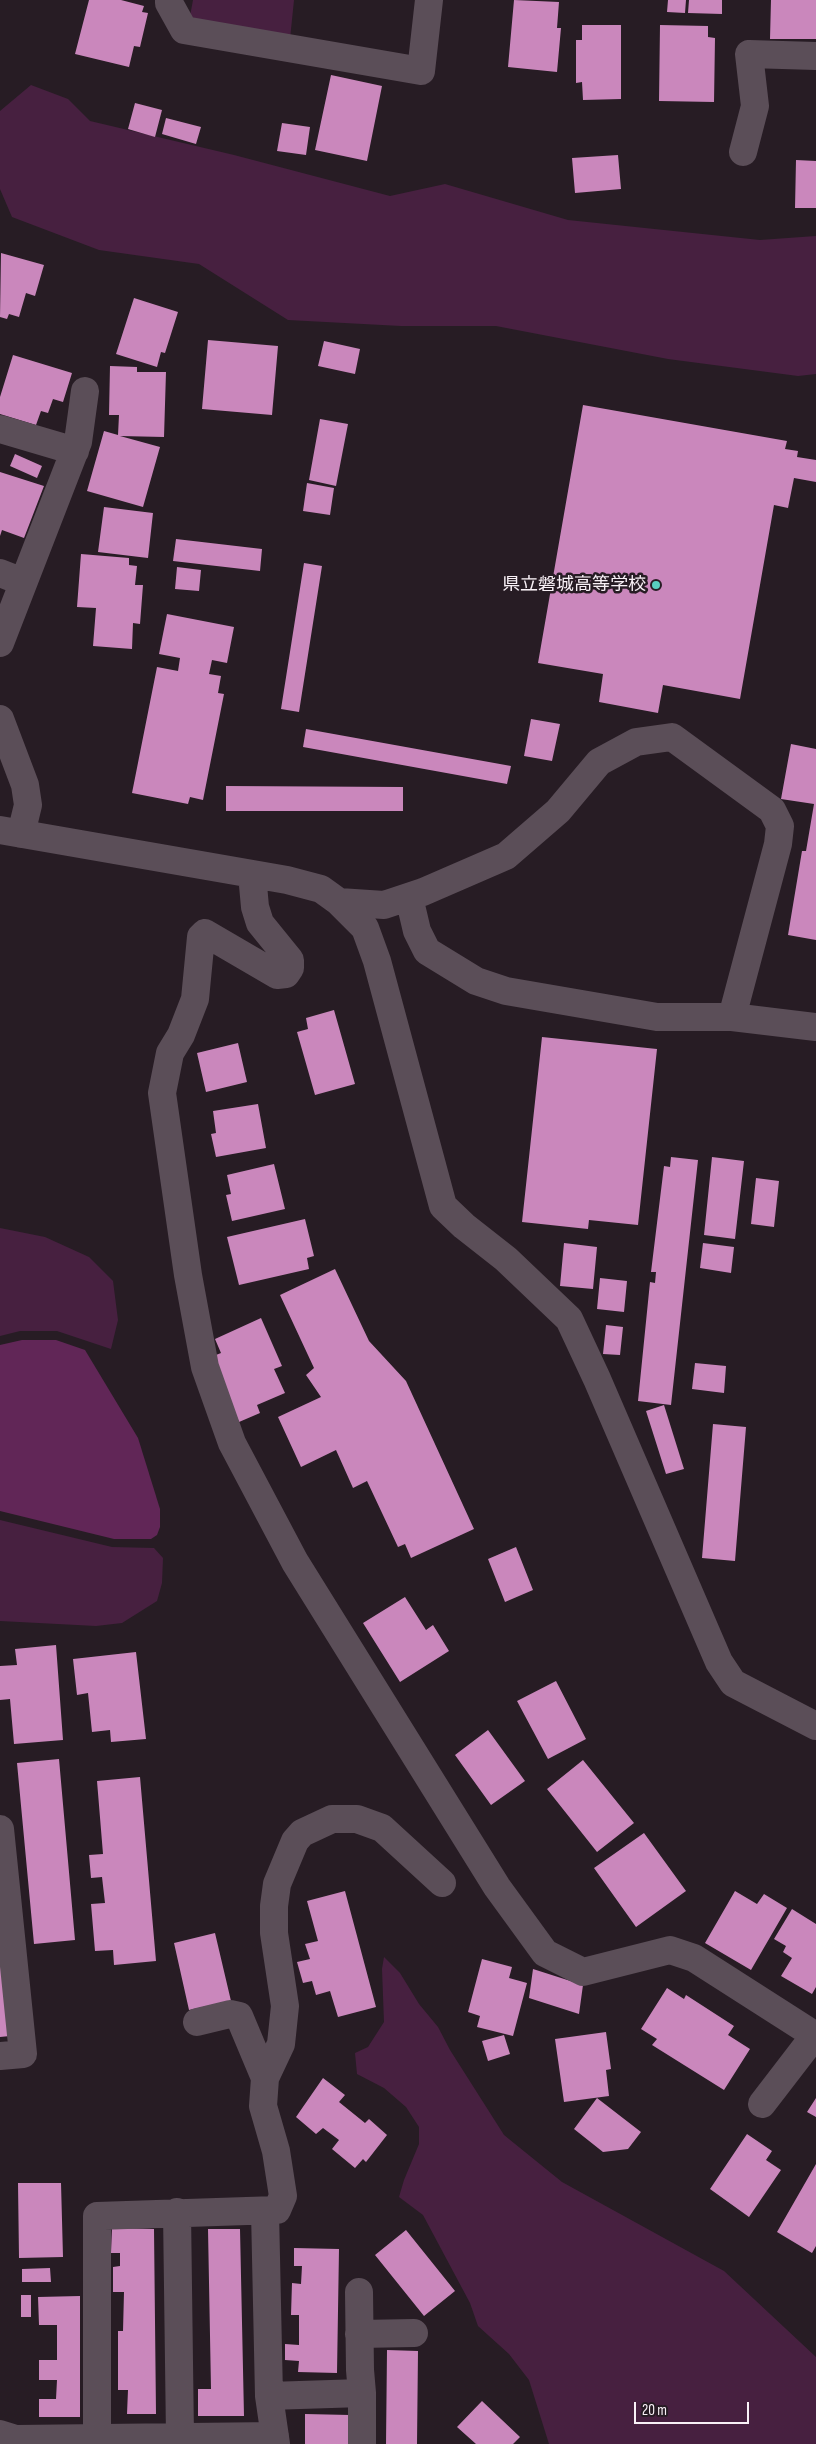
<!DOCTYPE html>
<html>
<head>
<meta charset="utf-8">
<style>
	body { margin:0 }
	#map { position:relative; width:816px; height:2444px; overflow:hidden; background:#271c24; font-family:"Sofia Sans Condensed",sans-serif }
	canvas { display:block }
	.scale { position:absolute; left:634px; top:2402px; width:115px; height:22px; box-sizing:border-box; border:2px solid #f9f1f7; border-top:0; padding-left:6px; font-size:15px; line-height:18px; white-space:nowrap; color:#f9f1f7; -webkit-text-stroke:4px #271c24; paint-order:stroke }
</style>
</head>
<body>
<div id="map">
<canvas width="816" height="2444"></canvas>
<div class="scale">20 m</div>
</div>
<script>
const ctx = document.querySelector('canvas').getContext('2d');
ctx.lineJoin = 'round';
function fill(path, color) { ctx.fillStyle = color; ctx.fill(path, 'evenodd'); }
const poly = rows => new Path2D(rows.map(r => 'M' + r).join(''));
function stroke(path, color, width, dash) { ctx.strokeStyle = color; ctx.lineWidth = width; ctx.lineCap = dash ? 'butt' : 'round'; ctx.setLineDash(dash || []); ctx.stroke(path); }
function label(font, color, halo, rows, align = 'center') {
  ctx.font = font + ' "Sofia Sans Condensed","Noto Sans JP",sans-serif'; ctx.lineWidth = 5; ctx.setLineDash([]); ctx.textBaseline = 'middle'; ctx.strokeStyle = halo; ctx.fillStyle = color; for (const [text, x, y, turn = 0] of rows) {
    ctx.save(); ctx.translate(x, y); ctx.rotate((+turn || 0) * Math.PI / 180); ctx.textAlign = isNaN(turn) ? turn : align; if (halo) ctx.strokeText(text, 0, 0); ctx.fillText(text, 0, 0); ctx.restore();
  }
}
const green = poly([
	[193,0,294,0,290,39,188,27],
	[31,85,68,99,90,121,234,155,390,196,445,184,568,220,760,240,816,236,816,374,798,376,668,359,496,326,401,326,288,320,199,264,99,250,12,217,0,189,0,111],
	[0,1228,45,1237,89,1257,113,1281,118,1320,111,1349,57,1331,20,1331,0,1336],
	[0,1520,112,1547,154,1548,163,1558,162,1583,157,1601,122,1623,96,1626,0,1621],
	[384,1957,400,1973,419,2004,438,2027,450,2050,504,2135,562,2182,724,2271,816,2357,816,2444,549,2444,529,2380,509,2354,478,2326,470,2303,423,2215,399,2197,404,2180,419,2144,419,2127,406,2107,384,2088,357,2074,355,2053,368,2047,384,2022,382,1969]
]);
const water = poly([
	[22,1340,56,1340,85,1350,138,1438,160,1509,160,1527,157,1535,151,1539,114,1539,0,1511,0,1345]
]);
const building = poly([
	[89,0,121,0,144,6,142,12,148,13,140,47,134,46,129,67,75,54],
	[514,0,559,2,557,28,561,28,557,72,508,67],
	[668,0,686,0,685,13,667,12],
	[689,0,722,0,722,14,688,13],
	[771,0,816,0,816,39,770,39],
	[582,25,621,25,621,99,583,100,582,82,576,83,576,40,582,40],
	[660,25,708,26,708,37,715,38,714,102,659,101],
	[331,75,382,86,367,161,315,150],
	[135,103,162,110,155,137,128,129],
	[166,118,201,127,196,144,162,134],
	[282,123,310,127,306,155,277,151],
	[618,155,621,189,575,193,572,158],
	[796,160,816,161,816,208,795,208],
	[1,253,44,265,35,296,26,293,19,317,9,314,7,319,0,317],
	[134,298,178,312,165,353,161,352,157,367,116,354],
	[208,340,278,346,272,415,202,409],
	[324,341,360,349,355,374,318,366],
	[13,355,72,373,63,402,53,399,48,413,41,411,36,425,0,414,0,397],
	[110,366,137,367,137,372,166,372,164,437,120,436,160,447,143,507,87,491,104,431,118,435,119,415,109,415],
	[583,405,787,441,785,449,798,451,797,457,816,460,816,482,794,478,788,508,774,505,740,699,663,685,658,713,599,702,603,674,538,663],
	[320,419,348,424,336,486,309,480],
	[15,454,42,466,37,478,10,466],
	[0,472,44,486,24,538,2,530,0,536],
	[307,483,334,488,330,515,303,511],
	[104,507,153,513,148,558,98,552],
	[176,539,262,549,260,571,173,561],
	[81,554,129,558,129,565,137,566,135,585,143,585,140,624,133,623,132,649,93,646,96,608,77,607],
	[304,563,322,566,299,712,281,709],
	[177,567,201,570,199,591,175,589],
	[167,614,234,627,227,663,212,660,209,674,221,676,218,693,224,694,203,800,190,797,188,804,132,793,157,667,178,671,180,658,159,654],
	[531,719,560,724,552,761,524,756],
	[306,729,511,766,507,784,303,747],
	[791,744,816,749,816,940,788,935,802,851,806,851,814,804,781,799],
	[226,786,403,787,403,811,226,811],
	[334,1010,355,1084,315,1095,297,1032,308,1029,306,1018],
	[542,1037,657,1049,638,1225,589,1220,588,1229,522,1222],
	[238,1043,247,1082,206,1092,197,1053],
	[258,1104,266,1148,216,1157,211,1134,216,1133,213,1111],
	[671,1157,698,1160,671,1405,638,1401,650,1282,655,1283,656,1272,651,1272,664,1166,670,1167],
	[712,1157,744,1161,735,1239,704,1235],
	[274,1164,285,1209,232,1221,226,1195,231,1194,227,1175],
	[756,1178,779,1181,774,1227,751,1224],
	[305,1219,314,1256,307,1258,309,1269,239,1285,227,1237],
	[564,1243,597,1247,593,1289,560,1286],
	[703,1243,734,1247,731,1273,700,1268],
	[335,1269,369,1341,406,1381,474,1529,411,1558,405,1544,398,1547,367,1481,353,1488,336,1450,301,1467,278,1417,321,1397,306,1375,314,1368,280,1295],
	[600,1278,627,1281,624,1312,597,1309],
	[261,1318,282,1366,274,1369,285,1393,257,1405,260,1413,239,1422,211,1357,221,1353,215,1339],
	[606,1325,623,1327,620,1355,603,1354],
	[695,1363,726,1366,724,1393,692,1389],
	[664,1405,684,1469,666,1474,646,1411],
	[713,1424,746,1427,735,1561,702,1558],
	[516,1547,533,1590,505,1602,488,1559],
	[405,1597,426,1630,433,1625,449,1651,400,1682,363,1623],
	[56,1645,63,1740,14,1744,10,1699,0,1700,0,1666,17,1665,15,1649],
	[136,1652,146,1739,111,1742,110,1730,92,1732,88,1693,77,1695,73,1659],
	[556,1681,586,1739,548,1759,517,1701],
	[488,1730,525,1781,491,1805,455,1755],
	[59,1759,75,1940,34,1944,17,1763],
	[583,1760,634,1823,597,1852,547,1789],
	[140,1777,156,1961,114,1965,113,1950,95,1951,91,1904,105,1903,102,1877,91,1878,89,1855,103,1854,97,1781],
	[644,1833,686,1891,636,1927,594,1868],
	[345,1891,376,2007,338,2017,330,1991,316,1995,312,1981,303,1983,297,1962,310,1959,305,1944,318,1941,307,1901],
	[735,1891,757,1904,764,1894,787,1908,751,1970,705,1943],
	[792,1909,816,1924,816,1987,812,1994,781,1976,792,1958,783,1952,786,1946,774,1939],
	[215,1933,231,2001,189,2010,174,1943],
	[0,1958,10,2036,0,2037],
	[482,1959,512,1967,509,1978,527,1983,513,2036,477,2027,480,2016,468,2012],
	[533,1969,583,1985,579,2014,529,1998],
	[667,1988,684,1999,686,1995,734,2026,728,2035,750,2049,724,2090,652,2045,657,2039,641,2029],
	[606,2032,611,2069,606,2070,609,2096,564,2102,555,2039],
	[504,2035,510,2054,488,2061,482,2041],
	[323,2078,345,2095,339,2102,365,2123,369,2119,387,2135,366,2162,363,2159,355,2168,332,2149,339,2140,323,2128,316,2134,296,2117],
	[597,2098,641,2132,628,2149,603,2152,574,2129],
	[816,2098,816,2117,807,2112],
	[747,2134,772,2151,766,2160,781,2170,749,2217,710,2189],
	[816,2164,816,2246,812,2253,777,2232],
	[18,2183,61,2183,63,2257,19,2258],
	[112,2228,154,2229,156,2414,127,2414,128,2390,118,2390,118,2331,123,2331,124,2292,113,2292,113,2267,120,2266,120,2253,111,2253],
	[208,2229,240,2229,244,2416,198,2416,198,2389,211,2389],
	[406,2230,455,2291,424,2316,375,2255],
	[294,2248,339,2249,337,2373,298,2372,299,2361,285,2360,285,2344,299,2345,299,2315,291,2315,292,2283,301,2284,302,2266,294,2266],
	[50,2268,51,2282,22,2282,22,2269],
	[21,2295,31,2295,31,2317,21,2317],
	[80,2296,80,2417,39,2417,39,2399,56,2399,57,2380,39,2380,39,2360,57,2360,57,2325,39,2325,38,2297],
	[387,2350,418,2351,417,2444,386,2444],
	[482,2401,520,2437,513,2444,476,2444,457,2427],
	[305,2414,350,2415,350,2444,305,2444]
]);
const minor = poly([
	[169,0,169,3,184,30,421,71,429,0],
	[743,152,755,106,749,54,816,56],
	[0,429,75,451],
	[0,573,23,582],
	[0,643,78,442,85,391],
	[0,719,25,785,28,805,21,834],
	[0,830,287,880,321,889,339,902,365,928,377,961,443,1206,464,1226,506,1259,569,1319,597,1379,719,1662,733,1683,816,1726],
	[252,874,255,907,260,923,290,960,290,968,286,974,277,975,205,933,201,937,195,999,181,1035,170,1053,162,1093,188,1275,205,1367,232,1443,295,1562,497,1887,545,1953,583,1972,670,1950,694,1958,816,2036],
	[409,897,417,931,427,951,476,981,506,991,657,1017,732,1017,816,1027],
	[339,902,384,905,423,892,506,856,558,811,599,762,636,742,672,737,772,810,780,826,778,844,732,1017],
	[0,1829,23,2054,0,2056],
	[197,2022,230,2014,239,2016,265,2078],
	[762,2104,815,2035],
	[265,2211,269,2396,276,2444],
	[177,2212,180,2437],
	[359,2292,360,2370,362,2393,362,2444],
	[359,2334,414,2333],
	[269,2396,362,2393],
	[0,2434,16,2439,275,2436],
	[97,2438,97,2216,277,2210,283,2196,276,2151,263,2106,265,2078,281,2044,285,2006,274,1933,274,1906,277,1884,295,1841,302,1833,332,1819,357,1819,382,1828,442,1883]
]);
const markers = [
	[656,585,5,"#58cec0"]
];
const poiNames = [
	["県立磐城高等学校",646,585]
];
fill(green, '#472040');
fill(water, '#612657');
fill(building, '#ca87bc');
stroke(minor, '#5b4e58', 28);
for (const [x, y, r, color] of markers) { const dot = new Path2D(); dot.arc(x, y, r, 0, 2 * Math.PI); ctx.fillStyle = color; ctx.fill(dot); stroke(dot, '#271c24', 2); }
label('18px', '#f9f1f7', '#271c24', poiNames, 'right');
</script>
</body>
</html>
